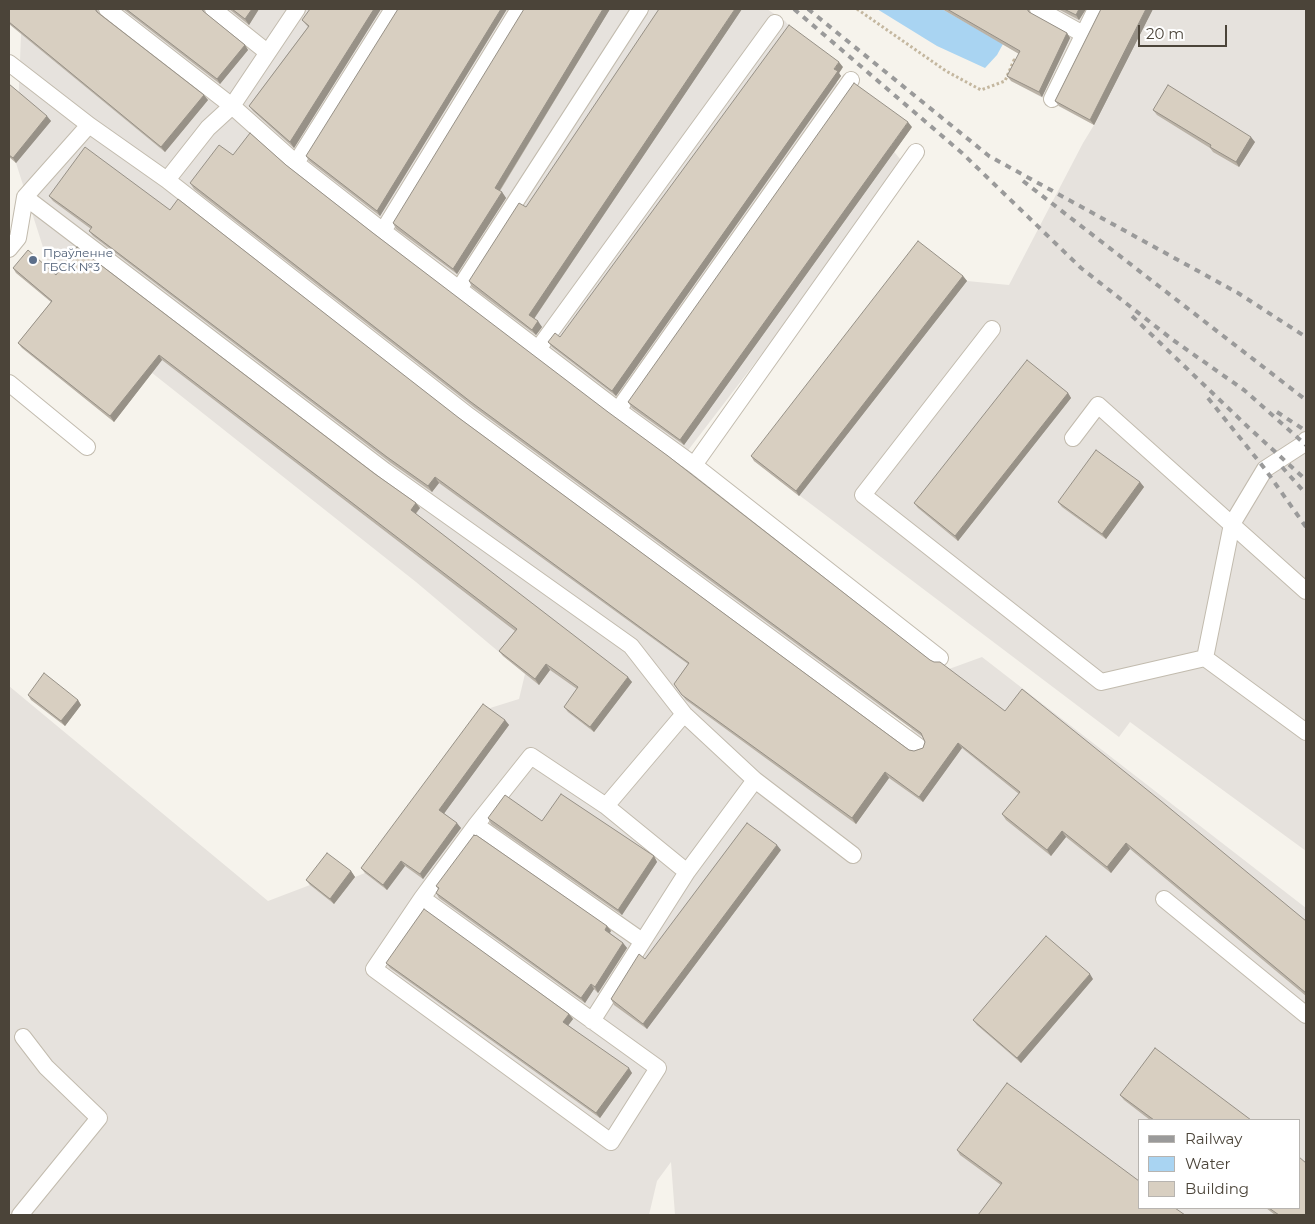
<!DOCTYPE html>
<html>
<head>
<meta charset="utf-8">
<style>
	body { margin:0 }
	#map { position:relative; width:1315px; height:1224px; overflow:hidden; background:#f6f3ec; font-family:Montserrat,sans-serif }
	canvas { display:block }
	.frame { position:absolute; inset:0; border:10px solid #4b4439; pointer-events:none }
	.legend { position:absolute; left:1138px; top:1119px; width:162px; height:90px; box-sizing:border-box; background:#fff; border:1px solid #b7b4b0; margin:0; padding:6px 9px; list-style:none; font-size:15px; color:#4b4439 }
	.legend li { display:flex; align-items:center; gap:10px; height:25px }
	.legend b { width:25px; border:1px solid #b7b4b0 }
	.scale { position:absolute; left:1138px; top:25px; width:89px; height:22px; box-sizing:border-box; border:2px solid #4b4439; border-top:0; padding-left:6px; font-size:15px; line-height:18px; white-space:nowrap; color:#4b4439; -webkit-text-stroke:4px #fff; paint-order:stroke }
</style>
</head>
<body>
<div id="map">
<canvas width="1315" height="1224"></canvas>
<div class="frame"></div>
<ul class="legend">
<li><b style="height:6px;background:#9a9a9a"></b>Railway</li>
<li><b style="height:14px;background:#a9d4f2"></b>Water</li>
<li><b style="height:14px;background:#d8cfc1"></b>Building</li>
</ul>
<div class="scale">20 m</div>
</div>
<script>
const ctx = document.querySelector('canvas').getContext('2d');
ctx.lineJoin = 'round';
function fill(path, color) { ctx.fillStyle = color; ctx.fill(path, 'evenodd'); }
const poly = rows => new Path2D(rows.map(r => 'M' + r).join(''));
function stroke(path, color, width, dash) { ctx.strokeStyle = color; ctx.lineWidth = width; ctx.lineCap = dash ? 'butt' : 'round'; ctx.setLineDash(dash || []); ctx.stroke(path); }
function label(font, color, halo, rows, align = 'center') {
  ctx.font = font + ' Montserrat,sans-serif'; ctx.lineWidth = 5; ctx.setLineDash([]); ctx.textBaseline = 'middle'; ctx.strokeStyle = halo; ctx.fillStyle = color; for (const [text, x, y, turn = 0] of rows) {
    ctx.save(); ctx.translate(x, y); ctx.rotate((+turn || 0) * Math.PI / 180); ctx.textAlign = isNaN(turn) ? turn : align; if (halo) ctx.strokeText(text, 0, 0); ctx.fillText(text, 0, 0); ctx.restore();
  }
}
const industrial = poly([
	[22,9,767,9,785,21,906,166,676,466,892,616,883,775,949,669,982,657,1306,908,1306,1215,675,1215,671,1162,657,1181,649,1215,9,1215,9,686,268,901,310,885,334,904,355,877,365,873,487,709,519,699,525,674,416,582,60,300,16,163],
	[1139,1120,1299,1120,1299,1208,1139,1208],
	[942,9,1306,9,1306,851,1130,722,1119,737,754,461,922,246,967,281,1009,285,1083,143,1094,125,1011,81,1023,56]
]);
const water = poly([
	[877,9,942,9,1003,44,997,55,985,68,937,46]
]);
const path = poly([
	[857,9,946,71,981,90,1005,81,1014,60,1019,63]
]);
const lane = poly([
	[107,9,232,106,296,163,383,231,618,410,694,465,940,658],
	[213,9,267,52],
	[1038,9,1083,34],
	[9,63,89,125],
	[1052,99,1096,9],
	[296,163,393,9],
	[167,180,208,128,232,106,297,9],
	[25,197,89,125,167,180,469,416,919,747],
	[383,231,519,9],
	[9,249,18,238,25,197,385,471,631,646,684,714,755,780,853,855],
	[459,289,640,9],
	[992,329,863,495,1101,682,1205,658,1232,524,1265,469,1302,445,1306,440],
	[538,349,775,23],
	[9,383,87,447],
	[618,410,851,80],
	[1073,438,1098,405,1306,591],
	[694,465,916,152],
	[1205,658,1306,732],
	[606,806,687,872],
	[476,825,642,941],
	[422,898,374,969,611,1142,658,1068,422,898,476,825,531,756,606,806,684,714],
	[1164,899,1306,1015],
	[592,1021,687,872,755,780],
	[20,1215,99,1118,46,1067,23,1037]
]);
const rail = poly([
	[794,9,962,153,1081,268,1173,340,1244,390,1306,445],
	[808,9,989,156,1238,293,1306,337],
	[1023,181,1306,400],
	[1132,316,1248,427,1306,480],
	[1208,398,1265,469,1306,527],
	[1277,412,1306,431],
	[1282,467,1306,494]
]);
const wall = poly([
	[9,9,97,9,98,12,208,100,165,152,9,24],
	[123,9,203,9,205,13,245,45,248,50,220,84],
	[229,9,259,9,249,25],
	[381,9,294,148,253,111,249,106,308,27,302,20],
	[507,9,380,216,309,161,306,156],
	[610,9,500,191,502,192,506,198,457,274,396,229,393,223],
	[742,9,534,319,542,327,536,335,472,287,469,281,526,207],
	[942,9,1028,9,1030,13,1067,33,1070,38,1042,97,1011,81,1007,76,1019,54],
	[1058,9,1086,9,1079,20],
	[1101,9,1153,9,1094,125,1059,106,1055,101],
	[843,67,839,73,841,76,616,396,552,347,548,342,560,337],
	[9,84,51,121,16,163,9,157],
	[1153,110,1255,142,1239,167,1213,152,1210,148,1157,115],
	[912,127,684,445,632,408,628,402],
	[233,155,286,165,373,233,930,660,1005,711,1306,921,1306,996,1130,849,1111,873,1066,837,1051,856,1006,820,1002,814,1019,794,962,748,923,802,889,778,856,824,686,700,674,684,688,664,439,483,432,492,391,463,93,236,89,231,91,229,53,201,49,196,459,418,909,750,914,751,923,748,925,742,923,737,475,408,194,189,190,183],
	[13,268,56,275,420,508,416,514,632,682,594,732,568,712,564,707,577,689,550,670,539,685,503,656,499,651,515,631,162,360,114,422,22,348,18,343,51,302,16,273],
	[963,276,967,281,799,496,754,461,751,456],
	[1068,393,1071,398,958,541,918,508,914,503],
	[1140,482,1144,487,1106,539,1062,507,1058,502],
	[28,695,78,700,81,705,65,726,31,700],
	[505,720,509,725,444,813,461,828,423,879,405,866,387,890,365,873,361,868],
	[488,818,542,821,654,856,657,862,622,915,491,824],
	[781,850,647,1029,614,1005,611,999,645,959],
	[351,871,355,877,334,904,310,885,306,880],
	[436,886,607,926,611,931,610,933,623,943,627,948,598,993,594,989,585,1003,439,898,436,893,438,889],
	[386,963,569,1014,573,1019,568,1025,632,1073,600,1118,390,968],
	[1093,979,1021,1063,977,1025,973,1020],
	[1120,1095,1251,1120,1150,1120,1124,1100],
	[957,1150,1185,1215,1001,1185,960,1155],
	[1266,1208,1299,1208,1306,1215,1275,1215]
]);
const shadedWall = poly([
	[252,9,259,9,249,25,245,19],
	[374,9,381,9,294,148,290,142],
	[501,9,507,9,380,216,377,211],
	[603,9,610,9,498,193,495,188],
	[735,9,742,9,533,320,529,315],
	[1079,9,1086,9,1079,20,1076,15],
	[1146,9,1153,9,1094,125,1090,120],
	[1067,33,1070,38,1042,97,1039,92],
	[245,45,248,50,220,84,217,79],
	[839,62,843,67,839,73,841,76,616,396,612,391],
	[204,95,208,100,165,152,161,147],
	[47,116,51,121,16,163,13,158],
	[908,122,912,127,684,445,680,440],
	[1251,137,1255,142,1239,167,1236,162],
	[502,192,506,198,457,274,453,269],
	[963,276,967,281,799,496,796,491],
	[538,321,542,327,536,335,532,330],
	[159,355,162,360,114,422,110,416],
	[1068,393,1071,398,958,541,955,536],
	[435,477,439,483,432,492,428,486],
	[1140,482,1144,487,1106,539,1102,534],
	[416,503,420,508,414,515,411,510],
	[546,664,550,670,539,685,535,679],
	[628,677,632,682,594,732,590,727],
	[78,700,81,705,65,726,61,721],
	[505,720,509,725,443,815,439,810],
	[958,743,962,748,923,802,919,797],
	[885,772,889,778,856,824,852,818],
	[457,823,461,828,423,879,420,874],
	[1062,831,1066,837,1051,856,1047,850],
	[1126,843,1130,849,1111,873,1107,867],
	[777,845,781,850,647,1029,643,1024],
	[654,856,657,862,622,915,618,910],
	[401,861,405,866,387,890,383,885],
	[351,871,355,877,334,904,330,899],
	[607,926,611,931,608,935,605,930],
	[623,943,627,948,598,993,595,987],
	[1090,974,1093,979,1021,1063,1017,1058],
	[591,984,594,989,585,1003,581,998],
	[569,1014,573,1019,567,1027,563,1022],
	[629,1068,632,1073,600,1118,596,1113]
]);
const building = poly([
	[9,9,95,9,97,12,204,95,161,147,9,22,9,9],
	[126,9,202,9,203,11,245,45,217,79,126,9],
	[232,9,252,9,245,19,232,9],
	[310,9,374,9,290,142,249,106,309,26,302,20,310,9],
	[398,9,501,9,377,211,306,156,398,9],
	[524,9,603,9,495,188,502,192,453,269,393,223,524,9],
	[659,9,735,9,529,315,538,321,532,330,469,281,519,203,526,207,659,9],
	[947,9,1027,9,1029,12,1067,33,1039,92,1007,76,1020,51,947,9],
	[1064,9,1079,9,1076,15,1064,9],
	[1101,9,1146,9,1090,120,1055,101,1101,9],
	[789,25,839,62,834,69,838,71,612,391,548,342,555,333,560,337,789,25],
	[854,83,908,122,680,440,628,402,854,83],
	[9,84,47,116,13,158,9,155,9,84],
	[1168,85,1251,137,1236,162,1210,147,1211,145,1153,110,1168,85],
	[250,133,286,165,373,233,608,412,668,456,930,660,934,662,940,662,1005,711,1022,689,1161,801,1306,921,1306,993,1126,843,1107,867,1062,831,1047,850,1002,814,1020,792,958,743,919,797,885,772,852,818,682,695,674,684,689,663,435,477,428,486,387,457,89,231,92,227,49,196,85,147,170,210,178,199,459,418,909,750,914,751,923,748,925,742,921,733,471,402,190,183,219,145,233,155,250,133],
	[918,241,963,276,796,491,751,456,918,241],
	[77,247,375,474,416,503,411,510,628,677,590,727,564,707,578,687,546,664,535,679,499,651,517,629,159,355,110,416,18,343,52,301,13,268,28,250,56,275,77,247],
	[1027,360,1068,393,955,536,914,503,1027,360],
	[1096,450,1140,482,1102,534,1058,502,1096,450],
	[44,673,78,700,61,721,28,695,44,673],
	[483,704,505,720,439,810,457,823,420,874,401,861,383,885,361,868,483,704],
	[561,794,654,856,618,910,488,818,505,795,542,821,561,794],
	[747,823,777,845,643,1024,611,999,639,954,645,959,747,823],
	[474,835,475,836,476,835,607,926,605,930,623,943,595,987,591,984,581,998,436,893,439,888,436,886,474,835],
	[327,853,351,871,330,899,306,880,327,853],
	[424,909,569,1014,563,1022,629,1068,596,1113,386,963,424,909],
	[1046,936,1090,974,1017,1058,973,1020,1046,936],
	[1155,1048,1251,1120,1154,1120,1120,1095,1155,1048],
	[1007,1083,1139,1181,1139,1208,1175,1208,1185,1215,978,1215,1002,1183,957,1150,1007,1083],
	[1299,1157,1306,1163,1306,1215,1279,1215,1269,1208,1299,1208,1299,1157]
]);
const markers = [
	[33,260,5,"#5c6f8a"]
];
const serviceNames = [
	["Праўленне",43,253],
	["ГБСК №3",43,267]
];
fill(industrial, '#e6e2dd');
fill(water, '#a9d4f2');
stroke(lane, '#c2bbae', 18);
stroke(path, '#c4b79f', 3, [2.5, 2.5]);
stroke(lane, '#fff', 16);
stroke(rail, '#9a9a9a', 4, [6, 6]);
fill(wall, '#bab2a6');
fill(shadedWall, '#979187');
fill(building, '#d8cfc1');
stroke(building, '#979187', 1);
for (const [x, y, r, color] of markers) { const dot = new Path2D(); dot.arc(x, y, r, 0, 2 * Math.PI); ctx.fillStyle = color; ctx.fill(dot); stroke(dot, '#fff', 2); }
label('12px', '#4e5e75', '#fff', serviceNames, 'left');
</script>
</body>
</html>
